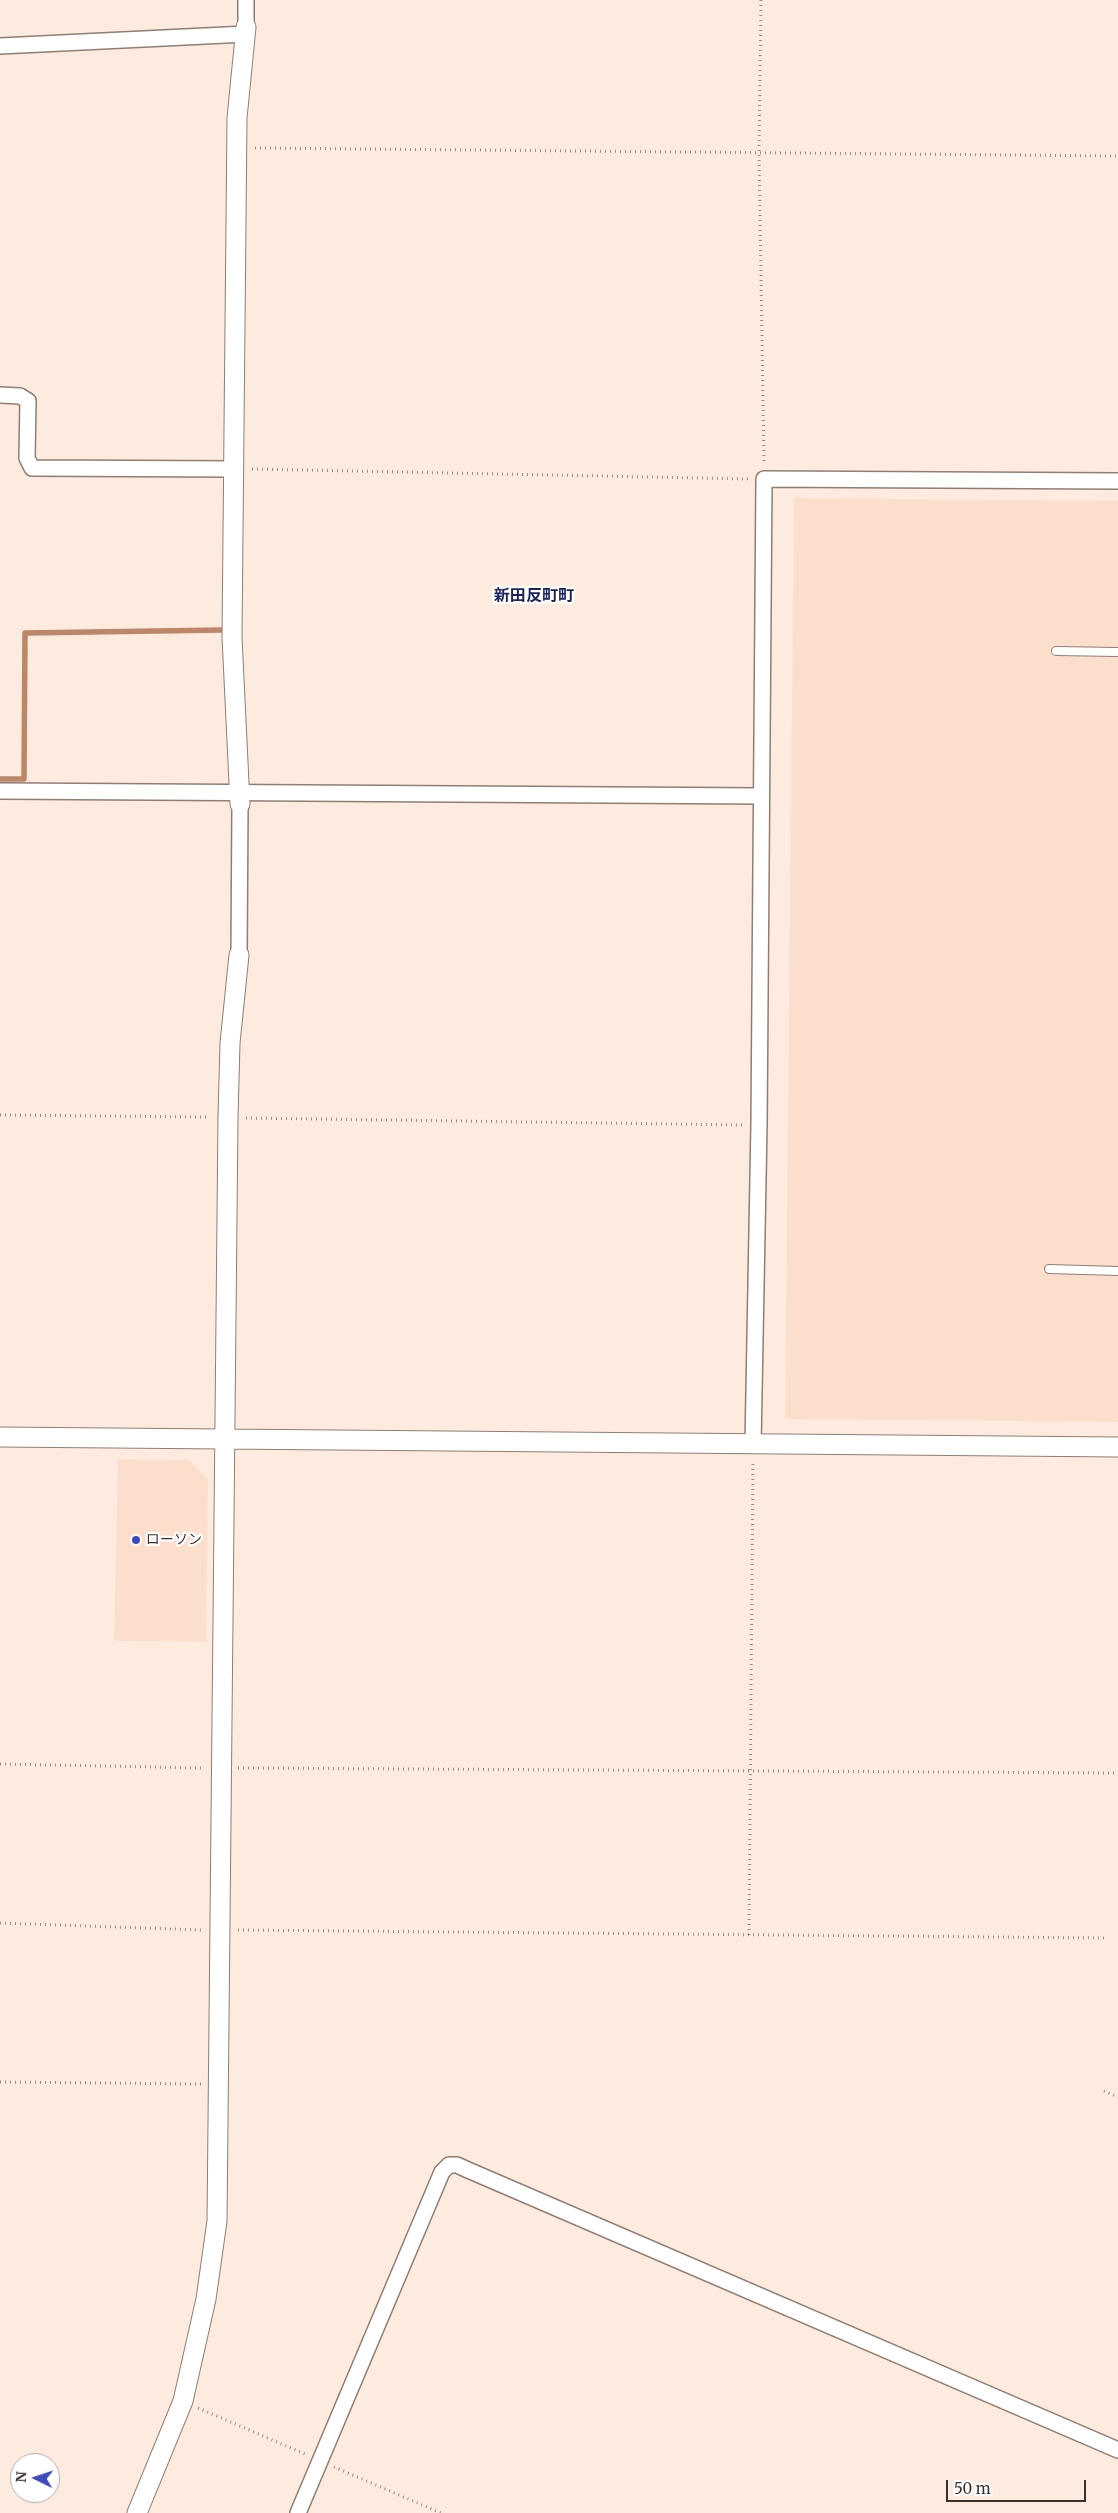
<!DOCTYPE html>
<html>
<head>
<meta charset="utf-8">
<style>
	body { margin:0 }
	#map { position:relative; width:1118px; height:2513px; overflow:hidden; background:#fdebe0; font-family:Merriweather,serif }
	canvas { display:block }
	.north { position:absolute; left:10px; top:2453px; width:50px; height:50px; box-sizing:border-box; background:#fff; border:1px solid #b0adab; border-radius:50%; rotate:274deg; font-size:14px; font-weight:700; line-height:20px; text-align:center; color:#3a322d }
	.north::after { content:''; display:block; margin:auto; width:18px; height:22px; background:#3d49bd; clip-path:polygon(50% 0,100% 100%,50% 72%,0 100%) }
	.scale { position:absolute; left:946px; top:2480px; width:140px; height:22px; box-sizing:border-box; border:2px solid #3a322d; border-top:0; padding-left:6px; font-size:15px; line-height:18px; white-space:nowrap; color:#3a322d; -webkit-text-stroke:4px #fff; paint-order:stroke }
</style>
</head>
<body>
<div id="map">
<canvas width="1118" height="2513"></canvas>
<div class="north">N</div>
<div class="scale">50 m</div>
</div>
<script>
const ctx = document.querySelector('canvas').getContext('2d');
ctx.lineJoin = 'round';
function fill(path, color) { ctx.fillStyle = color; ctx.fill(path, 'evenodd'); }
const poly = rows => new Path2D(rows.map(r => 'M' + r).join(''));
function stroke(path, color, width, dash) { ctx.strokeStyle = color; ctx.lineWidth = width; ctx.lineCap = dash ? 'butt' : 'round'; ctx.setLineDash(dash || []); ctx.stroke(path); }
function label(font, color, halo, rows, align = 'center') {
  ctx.font = font + ' Merriweather,"Noto Sans JP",serif'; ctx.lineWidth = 4.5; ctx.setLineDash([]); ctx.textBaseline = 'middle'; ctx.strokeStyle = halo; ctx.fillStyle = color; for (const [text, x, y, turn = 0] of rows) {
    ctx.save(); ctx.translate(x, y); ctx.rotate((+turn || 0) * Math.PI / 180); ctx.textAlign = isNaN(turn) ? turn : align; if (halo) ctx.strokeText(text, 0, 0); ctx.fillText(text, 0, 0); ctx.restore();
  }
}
const built = poly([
	[794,498,1118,501,1118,1422,785,1419],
	[118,1459,189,1460,208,1479,206,1642,114,1641]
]);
const stream = poly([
	[0,779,24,779,25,633,222,630]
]);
const path = poly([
	[761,0,759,152,764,463],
	[255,148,1118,156],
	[252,469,748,479],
	[0,1115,209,1117],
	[246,1118,744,1125],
	[0,1764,204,1768],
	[238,1768,1118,1773],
	[0,1923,202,1930],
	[238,1930,1104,1938],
	[749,1935,753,1461],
	[0,2082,202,2084],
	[1104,2091,1118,2097],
	[198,2408,305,2454],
	[334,2467,441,2513]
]);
const service = poly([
	[1056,651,1118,652],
	[1049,1269,1118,1271]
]);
const minor = poly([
	[246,27,246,0],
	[0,46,246,34],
	[0,395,20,396,28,401,27,458,32,468,234,469],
	[0,791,761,796],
	[239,955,240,804],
	[753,1445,759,1125,764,479,1118,481],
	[298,2513,442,2172,449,2165,457,2165,468,2170,1118,2450]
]);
const tertiary = poly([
	[240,804,232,637,237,118,246,27],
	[0,1437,1118,1447],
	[137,2513,183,2401,206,2299,217,2221,228,1117,230,1043,239,955]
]);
const markers = [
	[136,1540,5,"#3d49bd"]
];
const poiNames = [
	["ローソン",146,1540]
];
const quarterNames = [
	["新田反町町",534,596]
];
fill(built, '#fcdecd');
stroke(stream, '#bb8768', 5.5);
stroke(service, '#917d72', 10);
stroke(minor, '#917d72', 18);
stroke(tertiary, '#917d72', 21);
stroke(path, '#988b83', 3, [1, 4]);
stroke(service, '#fff', 8);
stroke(minor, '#fff', 15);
stroke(tertiary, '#fff', 19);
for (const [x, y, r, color] of markers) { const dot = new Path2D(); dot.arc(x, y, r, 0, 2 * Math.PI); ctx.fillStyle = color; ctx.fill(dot); stroke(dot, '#fff', 2); }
label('14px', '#3a322d', '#fff', poiNames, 'left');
label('bold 16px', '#1c235b', '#fff', quarterNames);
</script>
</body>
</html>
